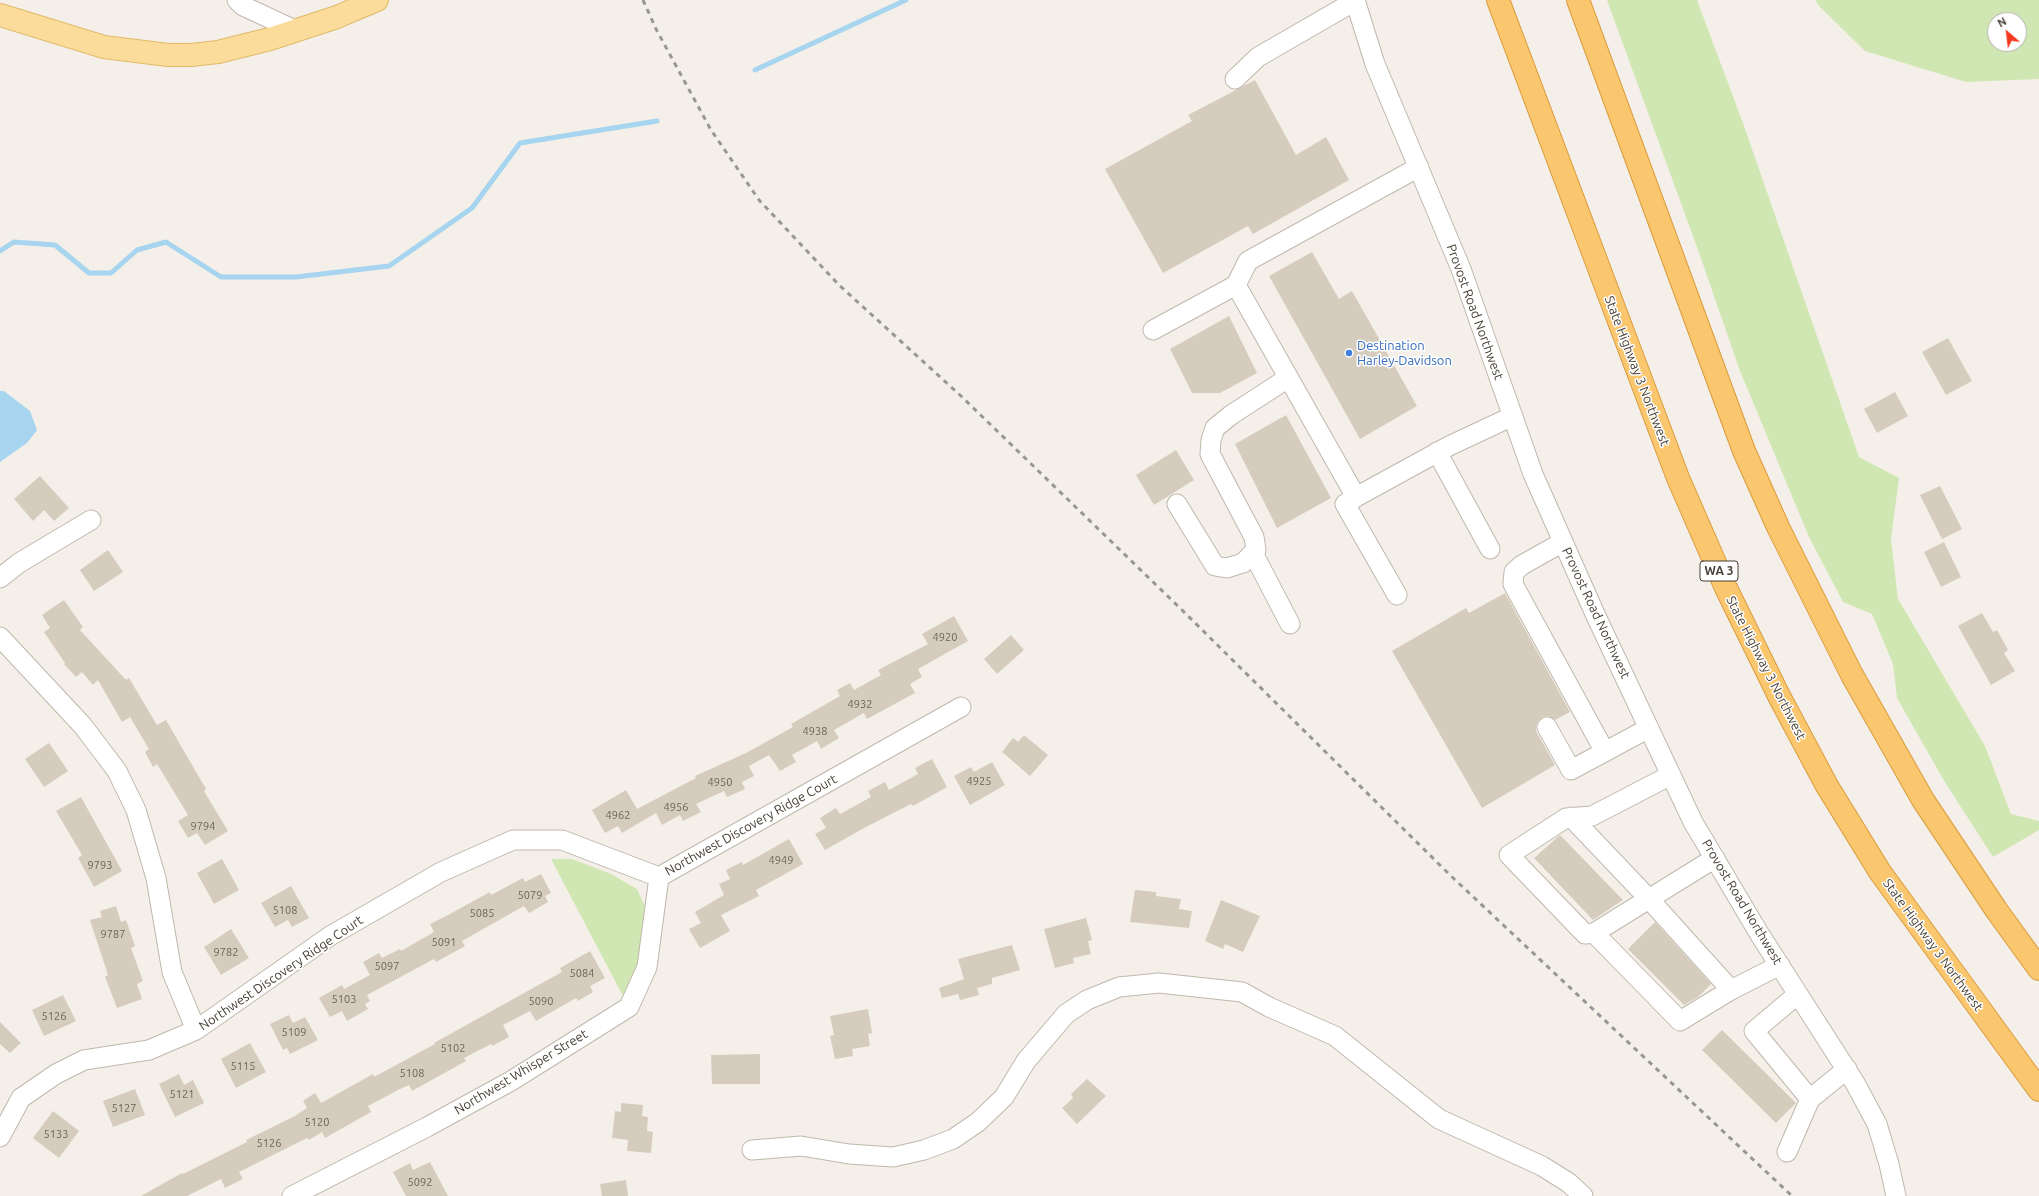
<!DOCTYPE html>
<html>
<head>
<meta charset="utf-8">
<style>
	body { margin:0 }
	#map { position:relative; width:2039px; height:1196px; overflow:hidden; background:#f4f0e9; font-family:Ubuntu,sans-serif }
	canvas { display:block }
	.north { position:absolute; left:1987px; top:12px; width:40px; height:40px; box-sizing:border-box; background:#fff; border:1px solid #b5b3af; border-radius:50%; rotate:332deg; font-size:11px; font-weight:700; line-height:16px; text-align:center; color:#474137 }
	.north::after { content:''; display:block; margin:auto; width:14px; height:18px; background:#f5381f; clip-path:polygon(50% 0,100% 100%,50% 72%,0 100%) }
</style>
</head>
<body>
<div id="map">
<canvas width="2039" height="1196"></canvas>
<div class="north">N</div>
</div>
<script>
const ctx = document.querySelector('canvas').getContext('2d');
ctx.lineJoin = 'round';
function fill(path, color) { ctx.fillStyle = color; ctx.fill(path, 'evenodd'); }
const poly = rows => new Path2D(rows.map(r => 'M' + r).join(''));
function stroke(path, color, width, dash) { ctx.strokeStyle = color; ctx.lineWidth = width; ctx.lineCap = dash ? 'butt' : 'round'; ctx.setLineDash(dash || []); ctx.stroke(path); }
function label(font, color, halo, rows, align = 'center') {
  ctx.font = font + ' Ubuntu,sans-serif'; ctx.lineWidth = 3; ctx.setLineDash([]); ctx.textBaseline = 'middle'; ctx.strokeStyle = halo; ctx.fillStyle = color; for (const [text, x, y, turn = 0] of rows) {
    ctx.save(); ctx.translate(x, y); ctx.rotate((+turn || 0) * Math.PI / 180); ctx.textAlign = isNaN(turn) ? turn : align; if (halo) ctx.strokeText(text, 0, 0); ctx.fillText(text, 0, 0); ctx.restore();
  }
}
const green = poly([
	[1607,0,1697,0,1743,123,1859,457,1899,478,1891,539,1898,599,1985,746,2011,814,2039,821,2039,830,1993,857,1943,779,1897,698,1893,664,1872,614,1843,602,1809,537,1740,371,1698,250],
	[1815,0,2039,0,2039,79,1966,82,1865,51,1819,6],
	[1995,20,2019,20,2019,44,1995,44],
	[551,859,572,859,611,874,637,889,647,911,641,959,624,998]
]);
const water = poly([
	[0,391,4,391,30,411,37,430,27,443,0,462]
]);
const stream = poly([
	[755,70,906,0],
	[0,251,14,242,55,245,89,273,111,273,137,250,166,242,221,277,296,277,389,266,472,208,520,143,657,121]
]);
const building = poly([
	[1255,80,1296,155,1326,137,1349,180,1253,234,1248,226,1163,273,1105,169,1192,121,1188,115],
	[1312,252,1339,299,1352,291,1417,406,1360,439,1269,276],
	[1229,316,1257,373,1220,393,1192,393,1170,349],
	[1948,338,1972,381,1946,395,1922,352],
	[1895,392,1908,416,1877,433,1864,409],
	[1286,415,1331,498,1277,528,1235,444],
	[1176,450,1194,480,1154,505,1136,475],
	[40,476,69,508,54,521,44,510,33,521,14,499],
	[1940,486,1962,529,1942,539,1920,495],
	[1944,542,1961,577,1941,587,1924,552],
	[108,550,123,572,94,591,80,570],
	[1505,593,1570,712,1555,720,1548,716,1542,717,1538,721,1536,726,1536,731,1555,765,1482,808,1392,651,1466,608,1469,613],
	[64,600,83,627,80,630,126,680,129,678,157,725,166,720,206,789,204,791,228,831,205,845,197,833,188,838,178,821,188,815,157,764,153,767,145,752,149,749,130,717,122,722,98,680,93,685,82,672,76,677,64,664,65,663,44,632,50,628,42,615],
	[1982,613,1993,632,1997,630,2008,650,2004,653,2015,671,1991,685,1958,626],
	[954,616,968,641,918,669,922,677,910,684,915,693,867,719,864,713,834,730,839,738,821,749,817,741,792,755,796,762,780,771,769,755,749,766,754,776,742,782,745,789,727,797,724,791,696,804,701,812,683,821,680,815,662,825,656,813,622,833,618,826,605,833,592,810,626,790,637,809,696,778,695,776,746,753,793,727,791,724,840,696,837,690,850,683,854,690,881,675,878,670,928,644,922,634],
	[1011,635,1024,650,997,674,984,659],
	[1024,735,1048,755,1030,776,1002,752,1013,738,1018,742],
	[49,743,68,771,44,787,25,759],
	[932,759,947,787,913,806,911,804,864,828,825,850,815,834,826,828,820,818,836,808,840,814,871,797,868,791,885,782,889,790,918,774,915,768],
	[992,762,1005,785,970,805,954,776,971,767,974,772],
	[81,797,122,871,94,887,78,858,82,855,56,811],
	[1560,835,1623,900,1593,920,1534,858],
	[789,839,803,864,756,890,759,896,721,915,730,931,700,948,689,929,701,923,695,912,724,895,719,884,730,879,726,870,742,862,743,865],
	[222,859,239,890,214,904,197,873],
	[541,874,551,893,545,896,548,902,529,913,524,906,462,941,465,946,436,962,434,959,367,995,370,1001,365,1004,368,1009,347,1021,342,1011,330,1017,319,998,342,985,344,989,370,975,363,962,379,953,382,958,400,949,401,951,434,932,430,924,448,915,490,892,491,895,523,878,525,882],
	[291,886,309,918,292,927,288,920,275,927,261,903],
	[1135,890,1156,892,1156,896,1181,899,1179,909,1192,911,1189,928,1130,922],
	[1221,900,1260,916,1243,952,1225,944,1223,949,1205,941],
	[116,906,121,922,126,920,135,946,131,948,143,981,137,984,142,999,117,1008,105,977,108,975,90,920,102,917,100,911],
	[1086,918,1092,940,1088,941,1091,954,1073,958,1074,963,1055,968,1044,929],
	[1655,922,1711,984,1698,997,1684,1005,1628,949],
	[231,929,249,958,221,975,204,947],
	[1012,945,1020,970,992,978,992,984,977,988,979,995,960,1000,958,994,942,998,939,988,964,979,958,959],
	[590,951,605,978,590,986,593,992,578,1001,576,998,536,1021,530,1011,503,1025,509,1037,492,1046,491,1044,464,1058,466,1061,412,1091,409,1085,400,1089,368,1106,371,1112,325,1138,322,1132,309,1140,307,1138,239,1172,243,1179,225,1188,221,1179,187,1196,141,1196,182,1173,183,1174,247,1142,246,1140,295,1116,307,1108,303,1101,315,1093,321,1103,373,1074,374,1077,435,1044,434,1043,562,972,560,968],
	[63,995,76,1021,44,1036,32,1010],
	[868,1009,872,1033,868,1034,870,1046,852,1049,853,1056,835,1059,830,1036,834,1035,830,1016],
	[289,1015,293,1023,305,1017,318,1040,290,1054,287,1048,283,1050,270,1024],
	[0,1022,21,1043,10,1053,0,1044],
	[1722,1030,1796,1103,1776,1123,1702,1050],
	[250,1043,266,1072,236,1088,221,1059],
	[760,1054,760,1084,712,1084,711,1055],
	[179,1074,184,1085,193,1080,204,1103,175,1117,159,1084],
	[1087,1079,1106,1096,1077,1124,1062,1108,1073,1098,1071,1094],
	[135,1089,145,1115,113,1127,103,1101],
	[621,1103,643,1105,642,1116,648,1117,647,1131,653,1132,651,1153,627,1151,628,1140,612,1138,615,1111,621,1112],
	[53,1111,79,1131,59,1158,33,1138],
	[430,1162,448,1196,406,1196,393,1172,410,1163,413,1170],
	[626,1180,628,1196,602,1196,600,1184]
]);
const minor = poly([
	[237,0,243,6,297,31],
	[1355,0,1375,64,1461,269,1533,474,1595,614,1693,822,1760,935,1855,1083,1877,1124,1889,1164,1896,1196],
	[1235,79,1258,57,1355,1],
	[1236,285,1356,497,1449,446,1513,416],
	[1153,330,1236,285,1248,261,1419,167],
	[1437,452,1490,549],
	[1356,497,1345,504,1397,595],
	[1177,504,1215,566,1227,568,1243,563,1256,550,1254,537,1210,454,1211,440,1215,428,1231,415,1288,378],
	[1563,542,1522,565,1514,572,1513,584,1605,752],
	[1253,553,1290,624],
	[0,578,19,563,91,520],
	[0,637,83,726,117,771,136,810,156,878,172,972,196,1030],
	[1547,727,1571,770,1649,728],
	[1571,817,1649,899,1731,990],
	[1715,858,1594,933,1680,1021,1731,990,1780,965],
	[1594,933,1585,934,1509,855,1566,818,1592,816,1671,775],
	[1798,994,1754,1031,1810,1099],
	[0,1137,21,1098,56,1074,84,1060,149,1050,196,1030,330,936,441,872,513,840,562,840,659,877,961,707],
	[752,1150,801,1146,849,1154,893,1157,924,1150,953,1139,978,1122,1004,1097,1026,1061,1066,1014,1087,1000,1119,987,1159,983,1242,992,1269,1007,1335,1036,1439,1119,1542,1166,1569,1183,1583,1196],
	[1787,1152,1810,1099,1847,1069],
	[292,1196,427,1127,511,1081,629,1007,647,967,659,877]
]);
const major = poly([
	[0,15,104,47,168,55,191,55,218,52,270,39,337,17,377,0]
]);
const highway = poly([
	[1498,0,1678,478,1726,588,1779,696,1827,786,1880,872,2039,1090],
	[1578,0,1744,451,1778,527,1852,675,1923,800,1997,911,2039,969]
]);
const rail = poly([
	[643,0,656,29,711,130,759,200,839,285,961,396,1182,610,1451,876,1792,1196]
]);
const markers = [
	[1349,353,4,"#3f7fe0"]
];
const numberNames = [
	["4920",945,637],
	["4932",860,704],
	["4938",815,731],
	["4925",979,781],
	["4950",720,782],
	["4956",676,807],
	["4962",618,815],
	["9794",203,826],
	["4949",781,860],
	["9793",100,865],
	["5079",530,895],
	["5108",285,910],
	["5085",482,913],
	["9787",113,934],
	["5091",444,942],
	["9782",226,952],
	["5097",387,966],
	["5084",582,973],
	["5103",344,999],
	["5090",541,1001],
	["5126",54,1016],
	["5109",294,1032],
	["5102",453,1048],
	["5115",243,1066],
	["5108",412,1073],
	["5121",182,1094],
	["5127",124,1108],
	["5120",317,1122],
	["5133",56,1134],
	["5126",269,1143],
	["5092",420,1182]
];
const shields = [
	[1719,571,38]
];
const shieldNames = [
	["WA 3",1719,571]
];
const streetNames = [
	["Provost Road Northwest",1475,312,70],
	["State Highway 3 Northwest",1637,371,69],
	["Provost Road Northwest",1596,613,65],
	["State Highway 3 Northwest",1766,668,63],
	["Northwest Discovery Ridge Court",751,825,-29],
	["Provost Road Northwest",1742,902,59],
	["State Highway 3 Northwest",1933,945,54],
	["Northwest Discovery Ridge Court",281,973,-34],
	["Northwest Whisper Street",521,1072,-31]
];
const shopNames = [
	["Destination",1357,346],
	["Harley-Davidson",1357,361]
];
fill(green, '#d1e7b3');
fill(water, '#a7d4ef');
stroke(stream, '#a7d4ef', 5);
fill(building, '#d5ccbe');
stroke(minor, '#bfb8ab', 21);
stroke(major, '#e1b96a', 24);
stroke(highway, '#da9b3d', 24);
stroke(minor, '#fff', 19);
stroke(major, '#fcdc9a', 22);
stroke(highway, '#fac66e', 22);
stroke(rail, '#979797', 3, [5, 5]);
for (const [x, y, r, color] of markers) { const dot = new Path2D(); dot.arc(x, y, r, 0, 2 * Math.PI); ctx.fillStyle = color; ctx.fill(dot); stroke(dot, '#fff', 1.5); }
label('11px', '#6a6459', null, numberNames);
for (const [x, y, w] of shields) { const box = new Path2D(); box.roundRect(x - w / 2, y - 10, w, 20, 3); ctx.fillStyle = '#fff'; ctx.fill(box); stroke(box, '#474137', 1); }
label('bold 12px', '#474137', null, shieldNames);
label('13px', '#474137', '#fff', streetNames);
label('13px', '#366cbe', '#fff', shopNames, 'left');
</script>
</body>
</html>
